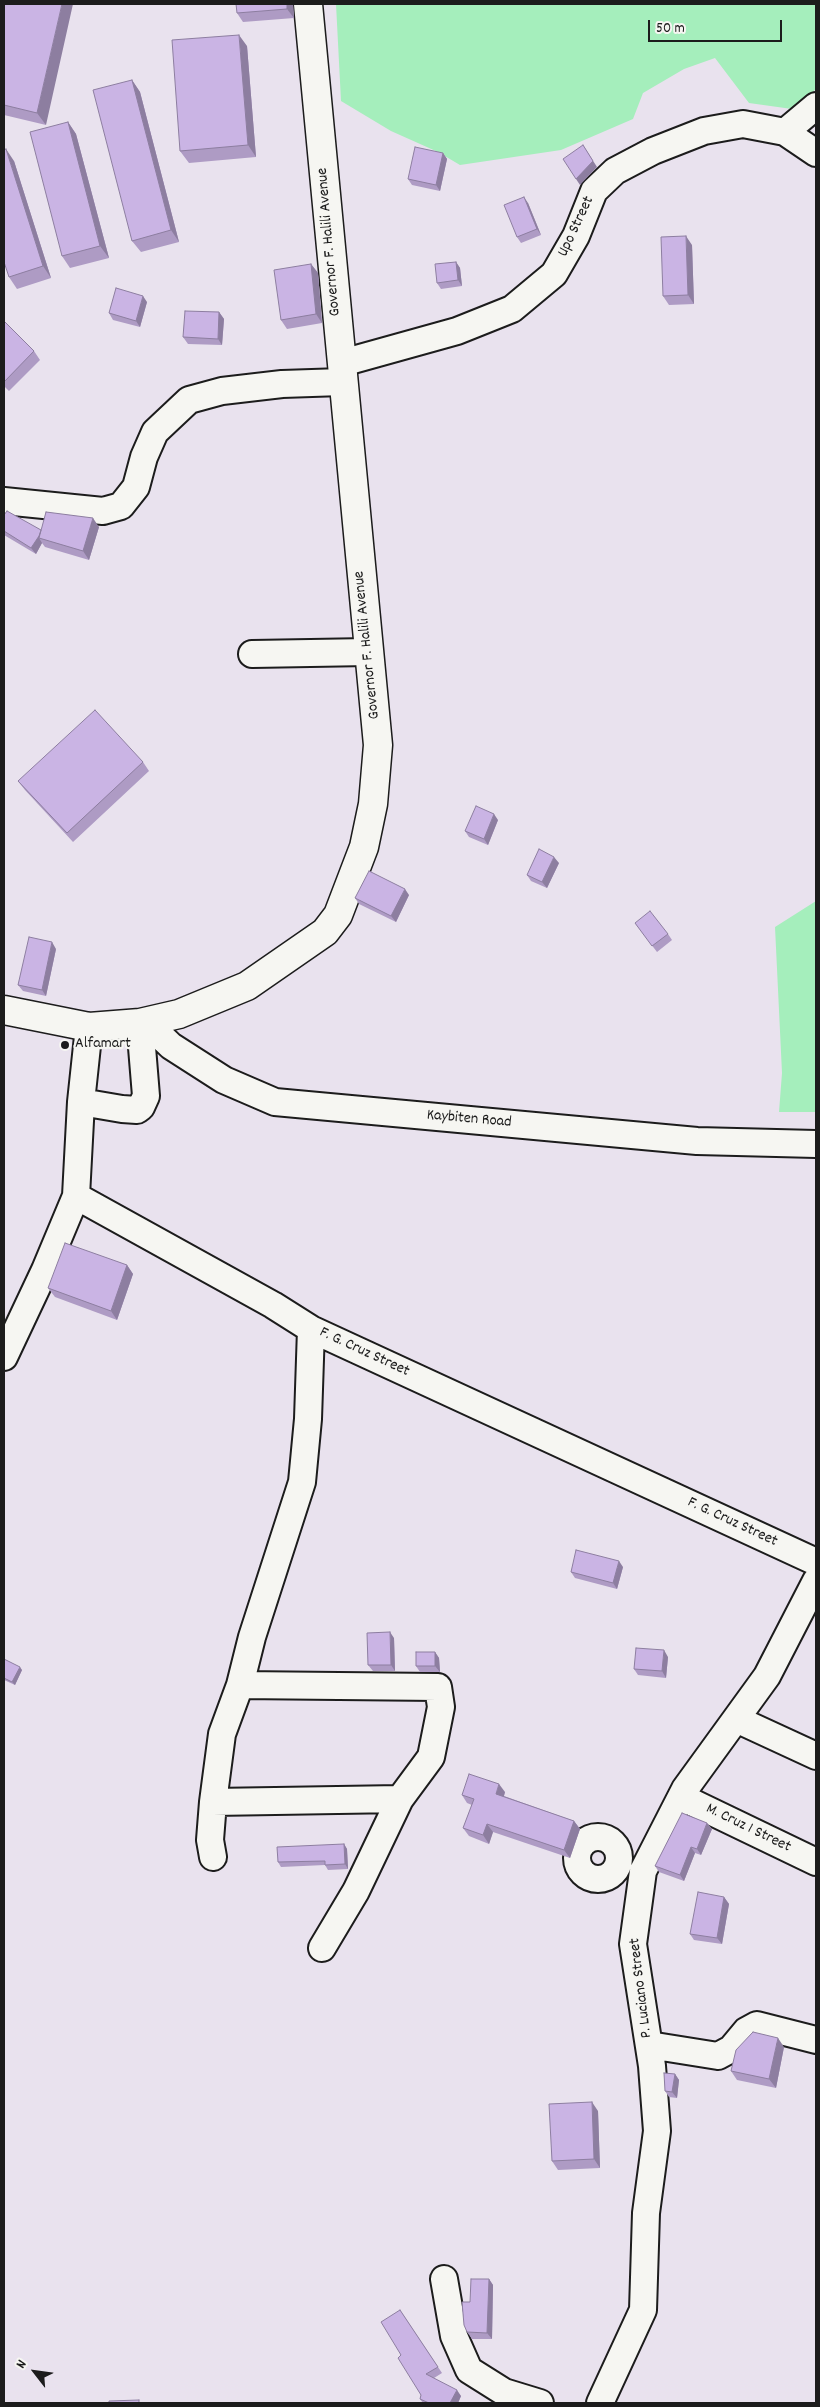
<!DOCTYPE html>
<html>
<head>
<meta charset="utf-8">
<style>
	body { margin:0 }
	#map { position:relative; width:820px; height:2407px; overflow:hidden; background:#e9e2ee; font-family:Dekko,sans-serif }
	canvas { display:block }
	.frame { position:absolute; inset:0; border:5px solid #1c1c1c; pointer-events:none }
	.north { position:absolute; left:10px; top:2347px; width:50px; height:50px; -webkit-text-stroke:4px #f6f6f2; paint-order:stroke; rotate:300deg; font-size:14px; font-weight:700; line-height:20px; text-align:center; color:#1c1c1c }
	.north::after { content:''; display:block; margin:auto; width:18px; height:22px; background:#1c1c1c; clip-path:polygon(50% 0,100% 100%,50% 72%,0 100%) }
	.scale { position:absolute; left:648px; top:20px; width:134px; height:22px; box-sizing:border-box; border:2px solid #1c1c1c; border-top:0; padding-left:6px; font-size:15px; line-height:18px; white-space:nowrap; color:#1c1c1c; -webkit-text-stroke:4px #f6f6f2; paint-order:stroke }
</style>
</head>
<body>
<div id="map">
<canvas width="820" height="2407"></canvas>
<div class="frame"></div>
<div class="north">N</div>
<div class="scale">50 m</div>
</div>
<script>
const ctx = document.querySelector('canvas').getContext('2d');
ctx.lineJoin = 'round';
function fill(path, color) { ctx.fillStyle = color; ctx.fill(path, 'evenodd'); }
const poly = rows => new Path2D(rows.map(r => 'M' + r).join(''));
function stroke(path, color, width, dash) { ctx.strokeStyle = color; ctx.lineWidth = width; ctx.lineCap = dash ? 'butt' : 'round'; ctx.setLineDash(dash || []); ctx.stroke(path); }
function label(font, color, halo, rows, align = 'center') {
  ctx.font = font + ' Dekko,sans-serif'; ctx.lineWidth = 4.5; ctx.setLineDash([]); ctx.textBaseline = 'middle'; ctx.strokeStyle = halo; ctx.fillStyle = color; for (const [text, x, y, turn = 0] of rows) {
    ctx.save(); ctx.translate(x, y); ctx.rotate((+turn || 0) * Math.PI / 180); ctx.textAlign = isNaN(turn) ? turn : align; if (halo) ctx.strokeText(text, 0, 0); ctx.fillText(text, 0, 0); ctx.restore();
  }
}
const green = poly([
	[336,4,816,4,816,89,792,109,749,103,715,58,684,69,643,93,633,119,561,150,460,165,438,152,391,131,341,101],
	[816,901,816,1112,779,1112,782,1073,775,927]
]);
const minor = poly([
	[785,132,816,106],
	[342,363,457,331,512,309,554,274,576,236,594,191,615,171,653,151,704,131,743,124,785,132,816,153],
	[4,501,103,511,121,506,136,487,144,457,155,432,189,400,222,391,282,384,342,382],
	[252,654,369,652],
	[146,1022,171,1046,224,1080,275,1102,697,1141,816,1144],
	[81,1102,122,1109,137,1110,141,1107,146,1096,140,1023],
	[76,1196,273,1305,311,1329,816,1562],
	[4,1357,45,1270,76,1196,81,1102,89,1027],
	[240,1685,438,1687,441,1707,431,1757,400,1799,356,1891,322,1948],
	[736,1719,816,1756],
	[681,1797,816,1862],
	[213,1802,400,1799],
	'577 1858a21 21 0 1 1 42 0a21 21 0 1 1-42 0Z',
	[213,1857,210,1840,213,1802,222,1734,240,1685,252,1637,302,1482,308,1419,311,1329],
	[649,2045,718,2056,731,2049,746,2031,757,2025,816,2040],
	[444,2279,454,2336,469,2370,504,2392,540,2403],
	[600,2403,643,2310,646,2213,657,2131,652,2066,633,1944,643,1871,685,1789,767,1676,816,1581]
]);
const major = poly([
	[4,1010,89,1027,140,1023,179,1014,247,986,325,932,338,915,364,847,373,804,378,745,308,4]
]);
const wall = poly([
	[4,4,46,125,4,115],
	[236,4,293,4,294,18,243,22,237,13],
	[247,46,256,157,189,163,180,151],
	[132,80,140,92,179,242,141,252,132,241],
	[68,122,76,134,109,258,70,268,62,256],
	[443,153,447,159,440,191,412,185,408,179],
	[14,161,51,278,17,289,9,277],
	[528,203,541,235,521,243,517,237],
	[692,245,694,304,669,305,663,296],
	[456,262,460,268,462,286,441,289,437,283],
	[311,264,318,273,322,323,287,329,281,320],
	[147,302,140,327,113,320,109,313],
	[219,312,224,319,222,345,188,344,183,337],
	[4,321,34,351,40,360,9,391,4,386],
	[4,515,41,530,99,527,89,560,45,547,42,543,36,554,4,535],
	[143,762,149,771,73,842,25,790,18,781],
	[498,820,488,845,469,837,465,831],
	[559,863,547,888,531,881,527,875],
	[409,895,396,922,359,904,355,898],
	[635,923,668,934,672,940,657,952],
	[56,949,46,996,23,991,18,985],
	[127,1265,133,1274,117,1320,55,1297,48,1288],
	[623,1567,617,1589,575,1578,571,1572],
	[394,1638,395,1671,373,1671,368,1665],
	[435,1652,439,1658,440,1672,420,1672,416,1666],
	[668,1657,666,1678,638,1675,634,1669],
	[4,1659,22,1670,15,1685,4,1680],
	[505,1792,504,1796,574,1821,580,1829,570,1858,493,1832,489,1844,469,1836,463,1828,472,1805,467,1803,462,1795],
	[707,1823,712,1829,701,1855,695,1853,684,1881,659,1872,655,1866],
	[344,1844,347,1849,348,1869,328,1870,325,1865,281,1867,278,1862],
	[724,1897,729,1904,722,1944,694,1940,690,1934],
	[784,2047,776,2088,737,2080,731,2071],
	[675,2074,679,2080,677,2098,669,2097,665,2091],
	[598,2111,600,2168,558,2170,552,2161],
	[489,2279,493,2285,492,2339,472,2339,467,2332,470,2302],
	[400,2310,442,2373,434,2378,461,2396,458,2403,423,2403,420,2399,421,2395,401,2355]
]);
const shadedWall = poly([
	[62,4,73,4,46,125,37,113],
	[287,4,293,4,294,18,287,9],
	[239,35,247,46,256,157,248,145],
	[132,80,140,92,179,242,171,230],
	[68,122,76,134,109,258,100,246],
	[583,145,597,167,580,185,576,179],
	[6,149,14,161,51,278,43,266],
	[443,153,447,159,440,191,436,185],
	[524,197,528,203,541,235,537,229],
	[686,236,692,245,694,304,688,295],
	[456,262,460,268,462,286,458,280],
	[311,264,318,273,322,323,316,314],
	[143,296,147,302,140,327,136,321],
	[219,312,224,319,222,345,218,339],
	[93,518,99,527,89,560,83,551],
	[42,531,39,538,42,543,36,554,31,548],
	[494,814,498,820,488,845,484,839],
	[554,857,559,863,547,888,542,882],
	[405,889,409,895,396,922,391,916],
	[52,942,56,949,46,996,42,990],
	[127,1265,133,1274,117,1320,111,1311],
	[619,1561,623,1567,617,1589,613,1583],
	[390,1632,394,1638,395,1671,391,1665],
	[664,1650,668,1657,666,1678,662,1671],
	[435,1652,439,1658,440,1672,435,1666],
	[20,1667,22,1670,15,1685,12,1682],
	[499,1784,505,1792,502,1802,496,1794],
	[574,1821,580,1829,570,1858,564,1850],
	[707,1823,712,1829,701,1855,697,1849],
	[487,1824,493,1832,489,1844,483,1835],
	[344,1844,347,1849,348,1869,345,1864],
	[691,1847,695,1853,684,1881,680,1875],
	[724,1897,729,1904,722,1944,717,1938],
	[778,2038,784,2047,776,2088,769,2079],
	[675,2074,679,2080,677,2098,672,2092],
	[592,2102,598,2111,600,2168,594,2159],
	[489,2279,493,2285,492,2339,487,2333],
	[457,2390,461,2396,458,2403,450,2403]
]);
const building = poly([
	[4,4,62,4,37,113,4,105,4,4],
	[236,4,287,4,287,9,237,13,236,4],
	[239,35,248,145,180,151,172,40,239,35],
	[132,80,171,230,132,241,93,90,132,80],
	[68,122,100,246,62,256,30,132,68,122],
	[583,145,593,161,576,179,563,159,583,145],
	[415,147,443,153,436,185,408,179,415,147],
	[6,149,43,266,9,277,4,262,4,150,6,149],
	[524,197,537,229,517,237,504,205,524,197],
	[686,236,688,295,663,296,661,237,686,236],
	[456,262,458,280,437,283,435,264,456,262],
	[311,264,316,314,281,320,274,270,311,264],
	[116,288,143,296,136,321,109,313,116,288],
	[185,311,219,312,218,339,183,337,185,311],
	[4,321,34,351,4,382,4,321],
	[7,511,41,530,39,536,31,548,4,531,4,515,7,511],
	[46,512,93,518,83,551,39,538,46,512],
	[95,710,143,762,67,833,18,781,95,710],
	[476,806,494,814,484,839,465,831,476,806],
	[539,849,554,857,542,882,527,875,539,849],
	[369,871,405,889,391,916,355,898,369,871],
	[650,911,668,934,652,946,635,923,650,911],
	[29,937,52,942,42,990,18,985,29,937],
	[65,1243,127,1265,111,1311,48,1288,65,1243],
	[576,1550,619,1561,613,1583,571,1572,576,1550],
	[390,1632,391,1665,368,1665,367,1633,390,1632],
	[636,1648,664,1650,662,1671,634,1669,636,1648],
	[416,1652,435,1652,435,1666,416,1666,416,1652],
	[4,1659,20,1667,12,1682,4,1678,4,1659],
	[469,1774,499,1784,496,1794,574,1821,564,1850,487,1824,483,1835,463,1828,474,1799,462,1795,469,1774],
	[682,1813,707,1823,697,1849,691,1847,680,1875,655,1866,682,1813],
	[344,1844,345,1864,325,1865,325,1861,278,1862,277,1847,344,1844],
	[698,1892,724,1897,717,1938,690,1934,698,1892],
	[753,2032,778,2038,769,2079,731,2071,736,2050,753,2032],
	[664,2073,675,2074,672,2092,665,2091,664,2073],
	[592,2102,594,2159,552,2161,549,2104,592,2102],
	[471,2279,489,2279,487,2333,467,2332,464,2325,462,2302,470,2302,471,2279],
	[400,2310,438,2367,426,2374,457,2390,450,2403,429,2403,420,2399,421,2395,398,2358,401,2355,381,2322,400,2310],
	[139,2400,139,2403,109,2403,109,2401,139,2400]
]);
const markers = [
	[65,1045,5,"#1c1c1c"]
];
const streetNames = [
	["Upo Street",577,227,-65],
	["Governor F. Halili Avenue",330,242,-95],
	["Governor F. Halili Avenue",368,645,-96],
	["Kaybiten Road",469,1120,5],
	["F. G. Cruz Street",364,1353,25],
	["F. G. Cruz Street",732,1523,25],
	["M. Cruz 1 Street",748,1829,26],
	["P. Luciano Street",642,1988,-97]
];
const poiNames = [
	["Alfamart",75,1045]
];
fill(green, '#a5eebc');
stroke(minor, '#1c1c1c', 30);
stroke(major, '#1c1c1c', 31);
stroke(minor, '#f6f6f2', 26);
stroke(major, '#f6f6f2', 28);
fill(wall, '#ae9bc4');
fill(shadedWall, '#8d7ea0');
fill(building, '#cab4e4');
stroke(building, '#8d7ea0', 1);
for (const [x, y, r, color] of markers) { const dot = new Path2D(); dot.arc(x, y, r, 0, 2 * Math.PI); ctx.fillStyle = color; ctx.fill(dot); stroke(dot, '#f6f6f2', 2); }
label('16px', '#1c1c1c', '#f6f6f2', streetNames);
label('16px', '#1c1c1c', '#f6f6f2', poiNames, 'left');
</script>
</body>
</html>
